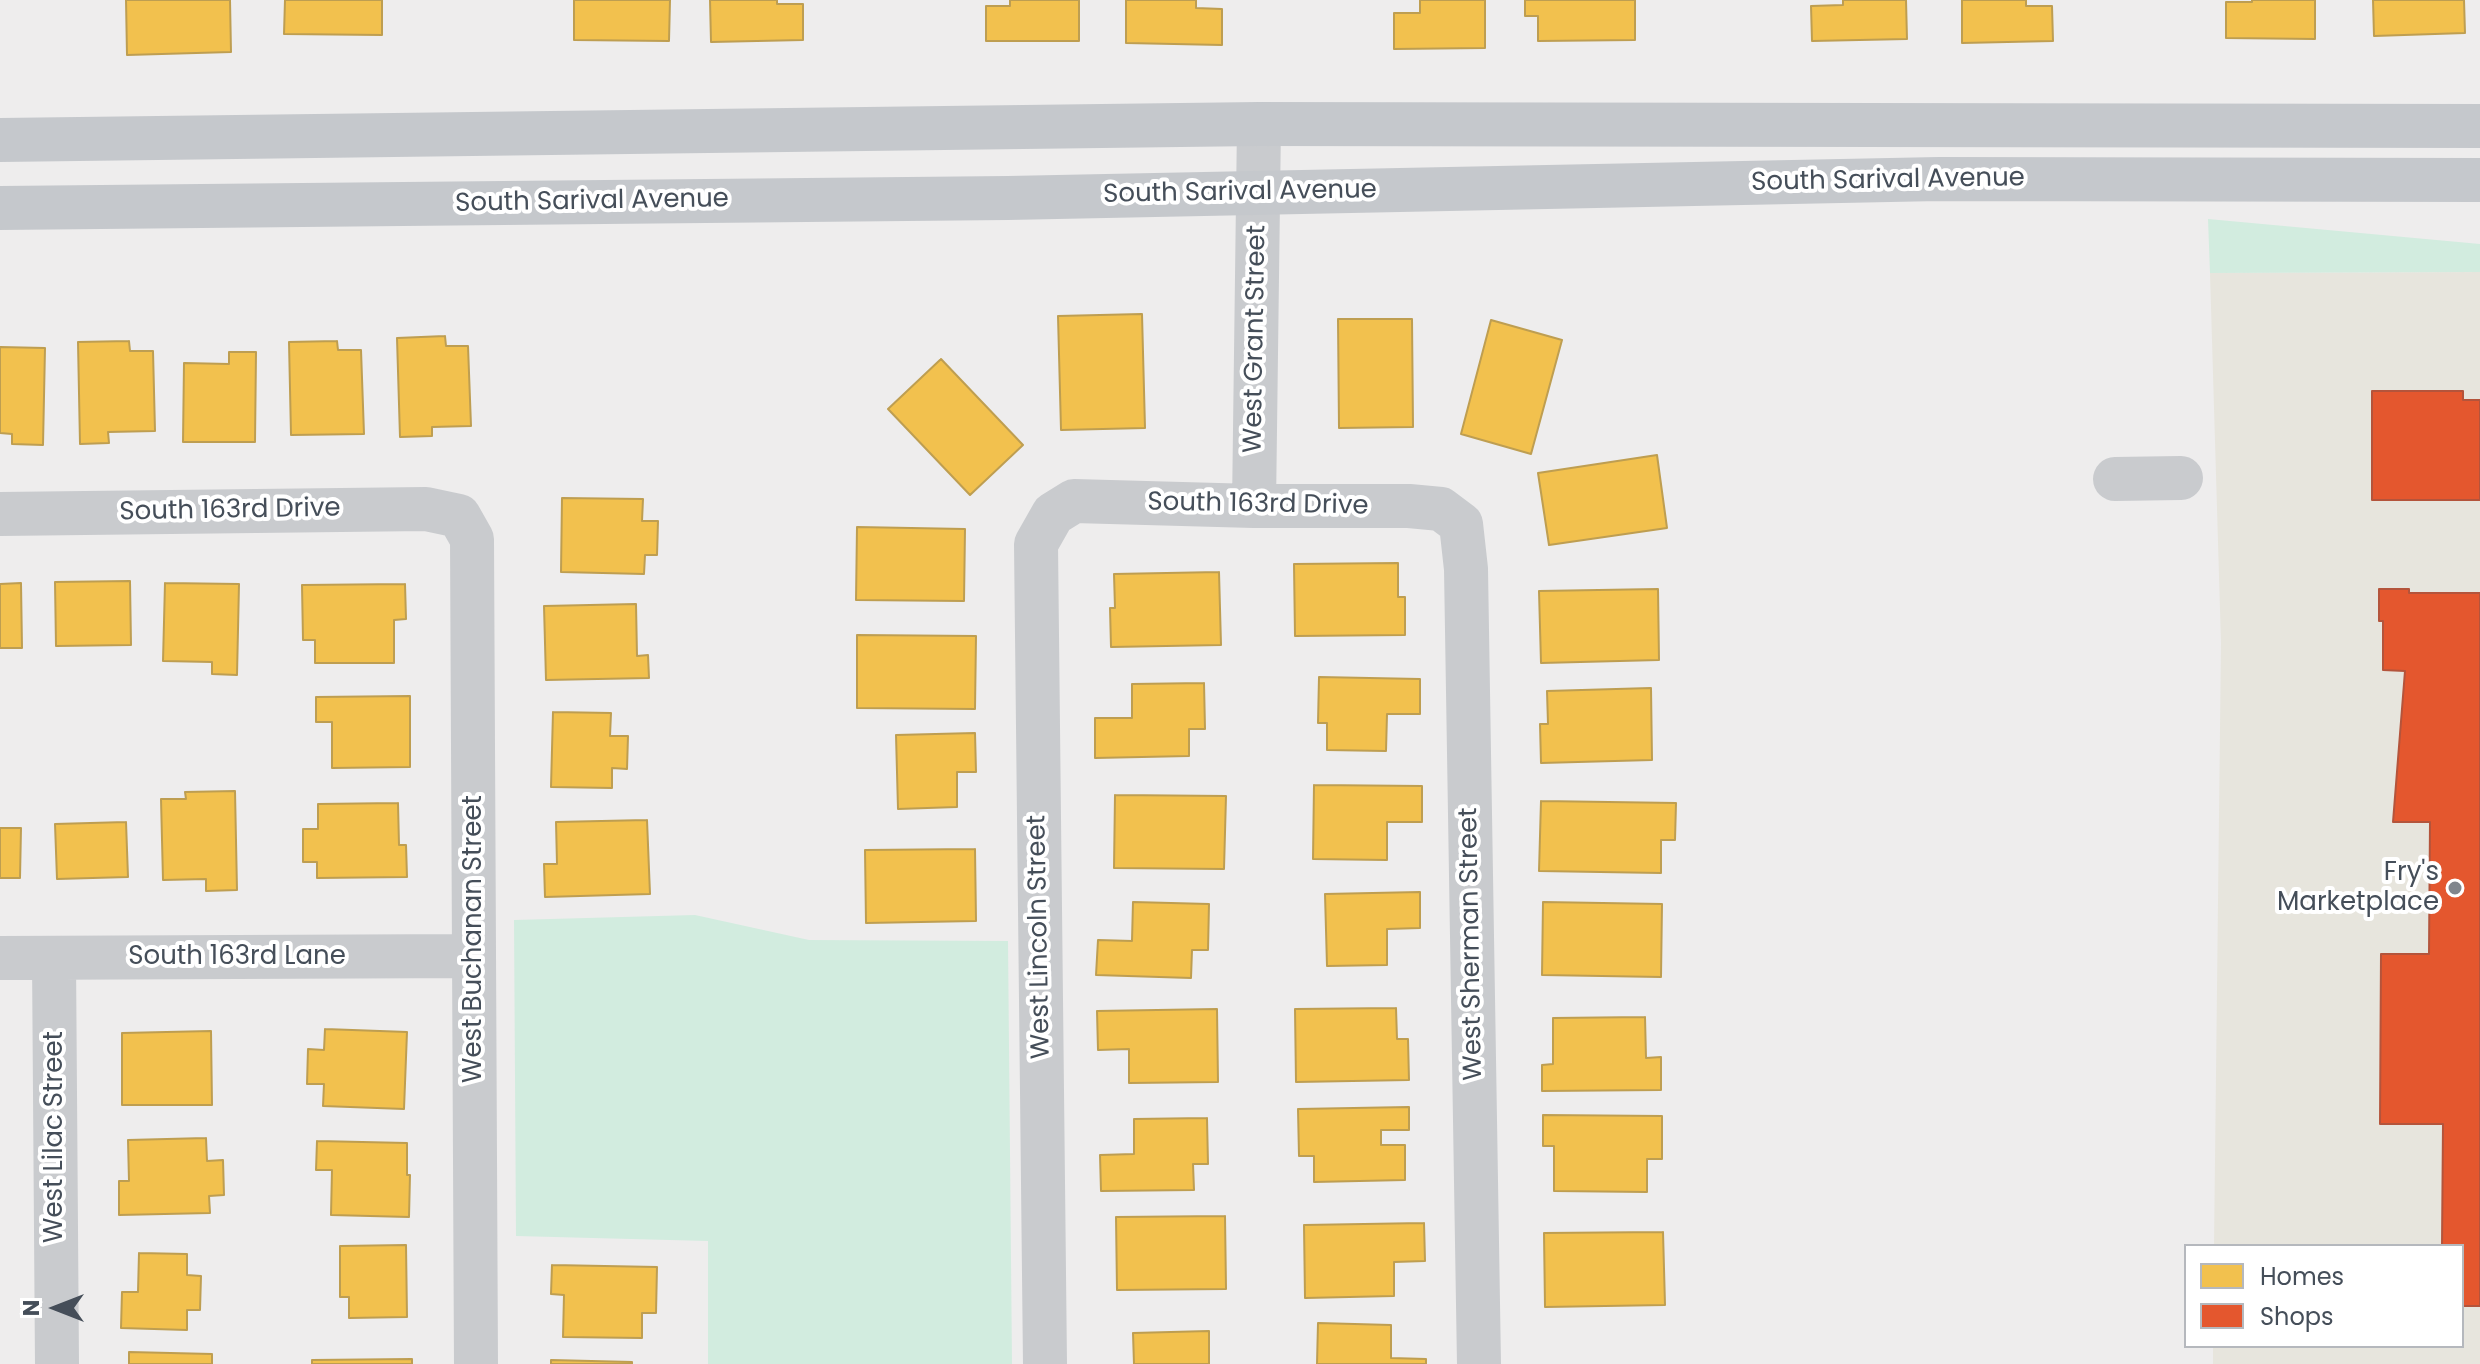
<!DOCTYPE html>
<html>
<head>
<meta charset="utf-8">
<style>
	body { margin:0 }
	#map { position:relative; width:2480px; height:1364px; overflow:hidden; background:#eeeded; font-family:Poppins,sans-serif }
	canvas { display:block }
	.legend { position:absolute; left:2184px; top:1244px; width:280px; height:104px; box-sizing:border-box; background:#fff; border:2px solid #b5b8bd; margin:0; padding:10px 14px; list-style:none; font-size:24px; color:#454e59 }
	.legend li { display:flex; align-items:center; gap:16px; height:40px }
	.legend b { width:40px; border:2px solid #b5b8bd }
	.north { position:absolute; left:16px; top:1268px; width:80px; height:80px; -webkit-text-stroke:6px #fff; paint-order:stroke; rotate:270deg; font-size:22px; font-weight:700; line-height:32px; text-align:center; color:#454e59 }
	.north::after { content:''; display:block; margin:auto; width:28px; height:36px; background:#454e59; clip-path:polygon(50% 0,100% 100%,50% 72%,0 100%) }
</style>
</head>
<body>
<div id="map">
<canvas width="2480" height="1364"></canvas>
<ul class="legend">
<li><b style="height:22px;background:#f2c14e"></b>Homes</li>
<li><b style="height:22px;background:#e4572e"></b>Shops</li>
</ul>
<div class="north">N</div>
</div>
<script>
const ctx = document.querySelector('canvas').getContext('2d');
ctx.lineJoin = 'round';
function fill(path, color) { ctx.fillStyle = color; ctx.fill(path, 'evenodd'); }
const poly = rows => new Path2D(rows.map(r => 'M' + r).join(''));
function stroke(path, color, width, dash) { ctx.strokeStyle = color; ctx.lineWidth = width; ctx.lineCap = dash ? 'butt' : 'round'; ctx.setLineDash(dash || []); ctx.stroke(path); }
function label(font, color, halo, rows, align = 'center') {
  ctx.font = font + ' Poppins,sans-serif'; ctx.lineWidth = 8; ctx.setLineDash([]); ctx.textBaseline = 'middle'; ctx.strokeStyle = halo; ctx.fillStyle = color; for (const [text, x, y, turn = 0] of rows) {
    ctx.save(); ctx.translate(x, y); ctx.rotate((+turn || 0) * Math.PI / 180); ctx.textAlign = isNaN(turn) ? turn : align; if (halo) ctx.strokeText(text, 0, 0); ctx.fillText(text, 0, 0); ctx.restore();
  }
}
const commercial = poly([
	[2480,272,2480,1364,2213,1364,2213,1346,2462,1346,2462,1246,2214,1246,2221,643,2210,273]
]);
const green = poly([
	[2208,219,2480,244,2480,272,2210,273],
	[695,915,809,940,1008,941,1012,1364,708,1364,708,1241,516,1236,514,920]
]);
const homes = poly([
	[126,0,230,0,231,52,127,55,126,0],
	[285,0,382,0,382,35,284,34,285,0],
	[574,0,670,0,669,41,574,40,574,0],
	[710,0,777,0,777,4,803,4,803,40,711,42,710,0],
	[1010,0,1079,0,1079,41,986,41,986,6,1010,6,1010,0],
	[1126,0,1196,0,1196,8,1222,9,1222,45,1126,43,1126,0],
	[1420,0,1485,0,1485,48,1394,49,1394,13,1420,13,1420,0],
	[1525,0,1635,0,1635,40,1538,41,1538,16,1525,16,1525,0],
	[1843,0,1906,0,1907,39,1812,41,1811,6,1843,5,1843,0],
	[1962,0,2026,0,2026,6,2052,6,2053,41,1962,43,1962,0],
	[2252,0,2315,0,2315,39,2226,38,2226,2,2252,2,2252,0],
	[2373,0,2464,0,2465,33,2374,36,2373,0],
	[1142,314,1145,428,1061,430,1058,316,1142,314],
	[1338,319,1412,319,1413,427,1339,428,1338,319],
	[1491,320,1562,340,1531,454,1461,434,1491,320],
	[445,336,446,346,468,346,471,426,432,427,432,436,400,437,397,338,445,336],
	[129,341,130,351,153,351,155,431,108,432,109,443,80,444,78,342,129,341],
	[337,341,338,350,361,350,364,434,291,435,289,342,337,341],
	[0,347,45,348,43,445,12,444,12,434,0,433,0,347],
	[229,352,256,352,255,442,183,442,184,363,229,364,229,352],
	[941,359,1023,445,970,495,888,409,941,359],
	[1657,455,1667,528,1549,545,1538,473,1657,455],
	[562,498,643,499,642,521,658,521,657,555,645,555,644,574,561,572,562,498],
	[857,527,965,529,964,601,856,600,857,527],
	[1398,563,1398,597,1405,597,1405,635,1295,636,1294,564,1398,563],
	[1219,572,1221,645,1111,647,1110,608,1115,608,1114,574,1219,572],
	[130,581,131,645,56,646,55,582,130,581],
	[21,583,22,648,0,648,0,584,21,583],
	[165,583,239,584,237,675,212,674,212,662,163,661,165,583],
	[405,584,406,619,394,620,394,663,315,663,315,640,303,640,302,585,405,584],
	[1658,589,1659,660,1541,663,1539,591,1658,589],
	[636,604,637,656,648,655,649,678,546,680,544,606,636,604],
	[857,635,976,636,975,709,857,708,857,635],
	[1319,677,1420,679,1420,714,1387,714,1386,751,1327,750,1327,723,1318,723,1319,677],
	[1204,683,1205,729,1189,729,1189,756,1095,758,1095,718,1132,718,1132,684,1204,683],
	[1651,688,1652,760,1541,763,1540,724,1548,724,1547,691,1651,688],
	[410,696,410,767,332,768,332,722,316,722,316,697,410,696],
	[553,712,611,713,610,736,628,736,627,769,612,768,612,788,551,787,553,712],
	[975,733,976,772,957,772,957,807,898,809,896,735,975,733],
	[1314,785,1422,786,1422,822,1387,822,1387,860,1313,859,1314,785],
	[235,791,237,890,206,891,206,879,163,880,161,799,186,799,185,792,235,791],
	[1115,795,1226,796,1224,869,1114,868,1115,795],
	[1541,801,1676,803,1675,840,1661,840,1661,873,1539,871,1541,801],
	[398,803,399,845,406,845,407,877,317,878,317,862,303,862,303,829,318,829,318,804,398,803],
	[647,820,650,894,545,897,544,864,557,864,556,822,647,820],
	[126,822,128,877,57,879,55,824,126,822],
	[0,828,21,828,20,878,0,878,0,828],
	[975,849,976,921,866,923,865,850,975,849],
	[1420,892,1420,928,1387,929,1387,965,1327,966,1325,894,1420,892],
	[1133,902,1209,904,1208,950,1192,950,1191,978,1096,975,1098,940,1132,941,1133,902],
	[1543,902,1662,904,1661,977,1542,975,1543,902],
	[1396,1008,1397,1039,1408,1039,1409,1080,1296,1082,1295,1009,1396,1008],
	[1217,1009,1218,1082,1129,1083,1129,1049,1098,1050,1097,1011,1217,1009],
	[1645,1017,1646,1058,1661,1057,1661,1090,1542,1091,1542,1065,1553,1064,1553,1018,1645,1017],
	[325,1029,407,1032,404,1109,323,1106,324,1084,307,1084,308,1049,324,1050,325,1029],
	[211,1031,212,1105,122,1105,122,1033,211,1031],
	[1409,1107,1409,1130,1381,1130,1381,1145,1405,1145,1405,1180,1314,1182,1314,1156,1299,1156,1298,1109,1409,1107],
	[1543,1115,1662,1116,1662,1159,1647,1159,1647,1192,1554,1191,1554,1146,1543,1146,1543,1115],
	[1207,1118,1208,1164,1193,1164,1194,1190,1101,1191,1100,1155,1134,1154,1134,1119,1207,1118],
	[206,1138,207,1161,223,1160,224,1195,209,1196,210,1213,119,1215,119,1181,129,1181,128,1140,206,1138],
	[317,1141,407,1143,407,1175,410,1175,409,1217,331,1215,332,1170,316,1170,317,1141],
	[1225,1216,1226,1289,1117,1290,1116,1217,1225,1216],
	[1424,1223,1425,1261,1394,1262,1394,1296,1305,1298,1304,1225,1424,1223],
	[1663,1232,1665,1305,1545,1307,1544,1233,1663,1232],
	[406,1245,407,1317,349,1318,349,1297,340,1297,340,1246,406,1245],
	[139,1253,187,1254,187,1275,201,1276,200,1310,187,1310,187,1330,121,1328,122,1292,138,1292,139,1253],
	[552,1265,657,1267,656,1313,642,1313,642,1338,563,1337,564,1295,551,1294,552,1265],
	[1318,1323,1391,1325,1391,1358,1426,1359,1426,1364,1317,1364,1318,1323],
	[1209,1331,1209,1364,1134,1364,1133,1333,1209,1331],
	[129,1352,212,1354,212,1364,129,1364,129,1352],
	[412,1359,412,1364,312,1364,312,1360,412,1359],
	[551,1360,632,1362,632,1364,551,1364,551,1360]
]);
const shops = poly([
	[2372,391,2463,391,2463,400,2480,400,2480,500,2372,500,2372,391],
	[2379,589,2409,589,2409,593,2480,593,2480,1306,2462,1306,2462,1246,2442,1246,2443,1124,2380,1124,2381,954,2429,954,2430,822,2393,822,2405,671,2383,670,2383,621,2379,621,2379,589]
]);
const minor = poly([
	[2115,479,2181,478],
	[1254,506,1259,124],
	[0,514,426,509,459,516,472,539,476,1364],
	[0,958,474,956],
	[54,958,57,1364],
	[1045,1364,1036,544,1053,514,1074,501,1254,506,1409,506,1441,509,1461,524,1466,569,1479,1364]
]);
const major = poly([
	[0,140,1259,124,2480,126],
	[0,208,1008,198,1939,179,2480,180]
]);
const markers = [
	[2455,888,8,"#80868d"]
];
const streetNames = [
	["South Sarival Avenue",1888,181,-1],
	["South Sarival Avenue",1240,193,-1],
	["South Sarival Avenue",592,202,-1],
	["West Grant Street",1256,339,-89],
	["South 163rd Drive",1258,505,1],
	["South 163rd Drive",230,511,-1],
	["West Lincoln Street",1040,937,-91],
	["West Buchanan Street",474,939,-90],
	["West Sherman Street",1472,944,-91],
	["South 163rd Lane",237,957],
	["West Lilac Street",55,1137,-90]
];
const poiNames = [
	["Fry's",2439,873],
	["Marketplace",2439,903]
];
fill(commercial, '#e7e5dd');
fill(green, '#d2ecdf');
fill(homes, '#f2c14e');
stroke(homes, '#be9e51', 2);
fill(shops, '#e4572e');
stroke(shops, '#b4543b', 2);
stroke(minor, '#c9cbce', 44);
stroke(major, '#c5c8cc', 44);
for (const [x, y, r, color] of markers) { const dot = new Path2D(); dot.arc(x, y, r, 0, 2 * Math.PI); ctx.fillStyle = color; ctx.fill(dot); stroke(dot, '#fff', 3); }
label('26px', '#454e59', '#fff', streetNames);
label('26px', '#454e59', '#fff', poiNames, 'right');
</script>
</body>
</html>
